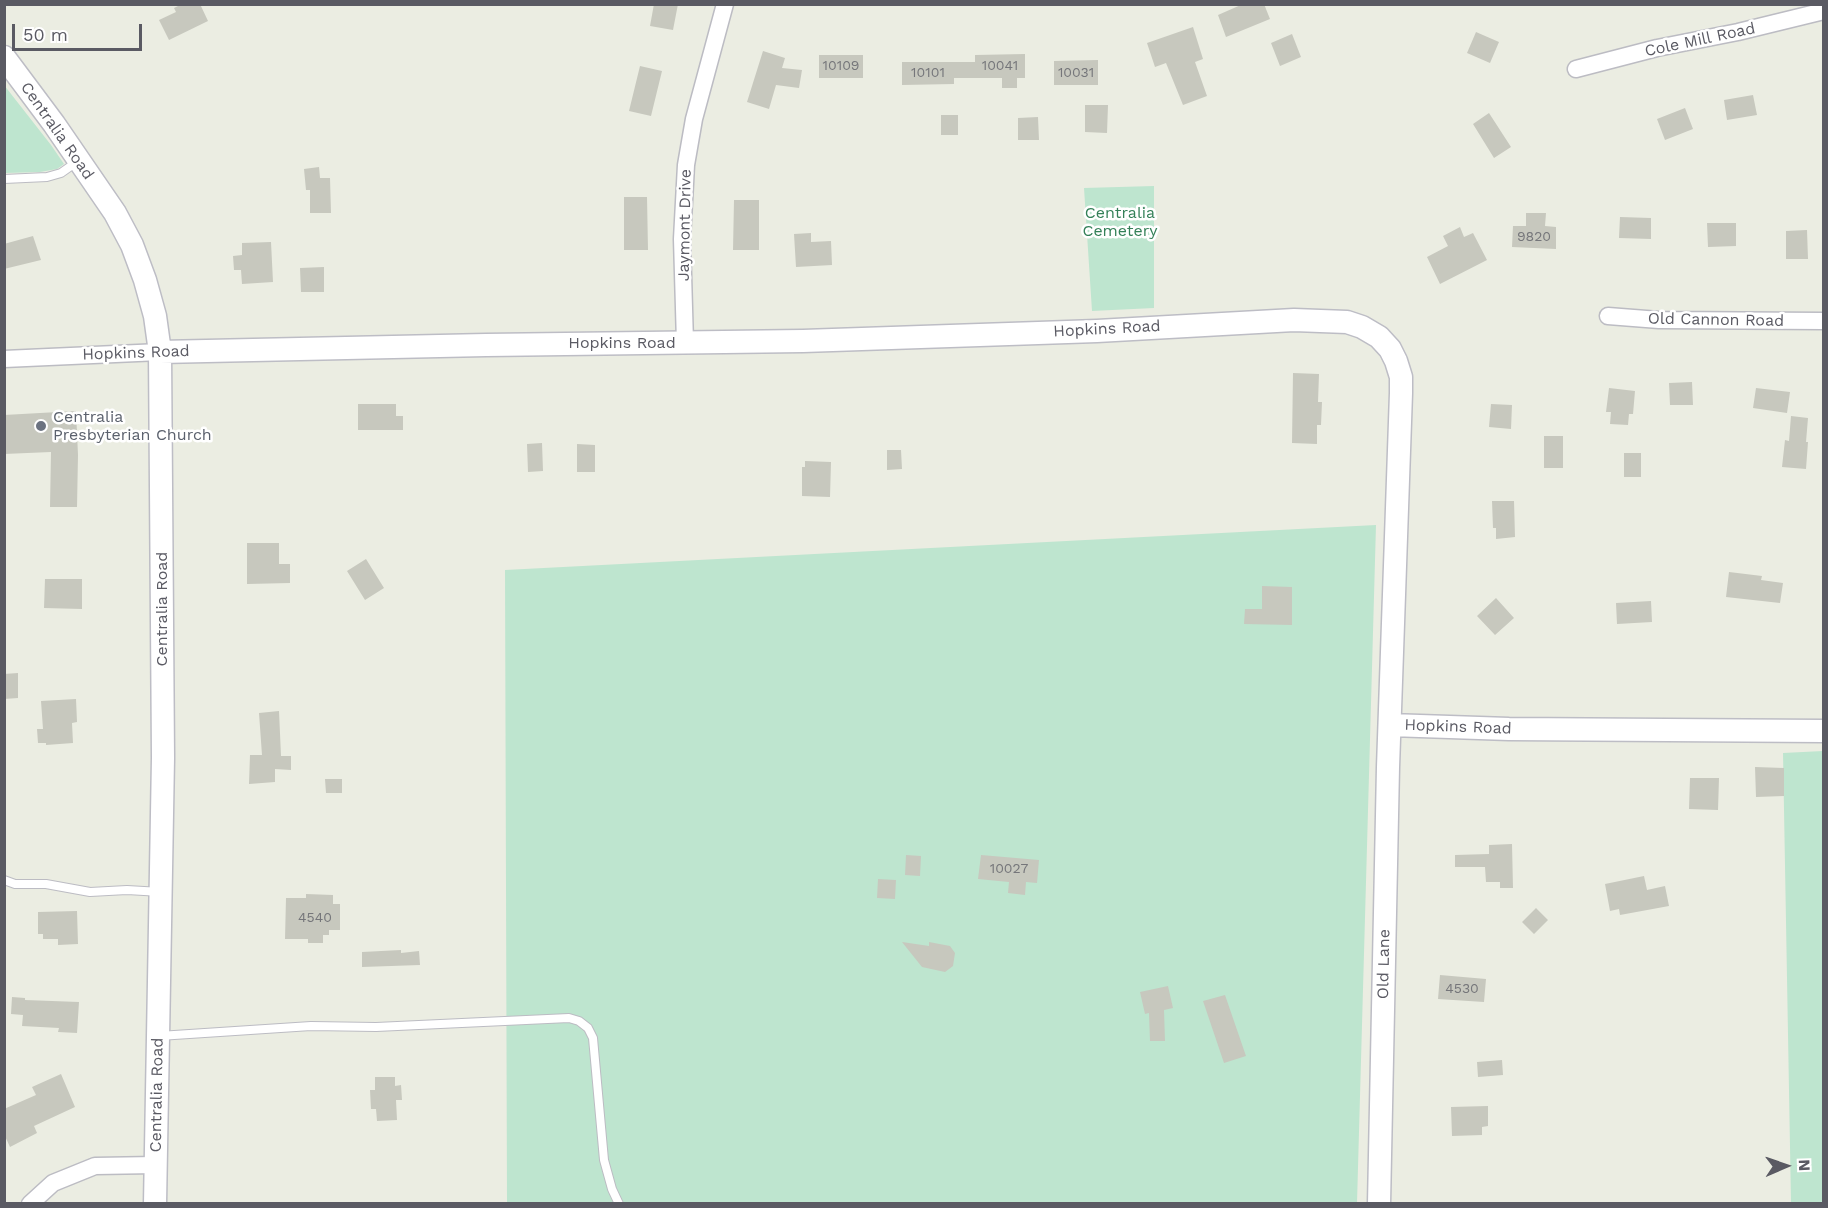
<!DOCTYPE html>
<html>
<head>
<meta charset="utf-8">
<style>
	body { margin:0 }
	#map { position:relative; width:1828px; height:1208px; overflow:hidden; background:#ebede2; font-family:"Work Sans",sans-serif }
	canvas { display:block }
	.frame { position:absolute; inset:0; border:6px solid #5a5a63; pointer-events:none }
	.north { position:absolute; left:1756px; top:1136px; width:60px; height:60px; -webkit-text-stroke:4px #fff; paint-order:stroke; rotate:88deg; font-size:16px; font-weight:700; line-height:24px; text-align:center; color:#5a5a63 }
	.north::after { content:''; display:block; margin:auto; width:21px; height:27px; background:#5a5a63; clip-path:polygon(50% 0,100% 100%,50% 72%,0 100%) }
	.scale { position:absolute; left:12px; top:24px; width:130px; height:27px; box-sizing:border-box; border:3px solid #5a5a63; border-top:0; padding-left:8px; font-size:18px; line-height:21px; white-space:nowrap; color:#5a5a63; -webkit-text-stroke:4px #fff; paint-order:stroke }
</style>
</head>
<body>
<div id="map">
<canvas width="1828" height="1208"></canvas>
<div class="frame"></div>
<div class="north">N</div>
<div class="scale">50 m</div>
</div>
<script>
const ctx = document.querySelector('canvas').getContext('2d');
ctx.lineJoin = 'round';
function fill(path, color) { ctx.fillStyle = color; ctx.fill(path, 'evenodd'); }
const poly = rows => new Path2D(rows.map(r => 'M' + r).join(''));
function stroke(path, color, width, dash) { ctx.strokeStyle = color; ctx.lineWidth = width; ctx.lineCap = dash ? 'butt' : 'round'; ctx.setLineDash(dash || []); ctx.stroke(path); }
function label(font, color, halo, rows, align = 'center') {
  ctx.font = font + ' "Work Sans",sans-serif'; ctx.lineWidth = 5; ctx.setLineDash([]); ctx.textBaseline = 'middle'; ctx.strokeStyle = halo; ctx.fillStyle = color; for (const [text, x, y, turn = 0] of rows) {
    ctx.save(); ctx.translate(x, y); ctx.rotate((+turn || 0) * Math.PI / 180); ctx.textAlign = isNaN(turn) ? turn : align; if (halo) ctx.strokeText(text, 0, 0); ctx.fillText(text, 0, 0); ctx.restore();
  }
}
const green = poly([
	[4,85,51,145,64,164,57,169,40,172,5,173],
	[1154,186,1154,308,1092,311,1084,188],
	[1376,525,1357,1203,507,1203,505,570],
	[1823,751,1823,1203,1791,1203,1783,753]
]);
const building = poly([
	[182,4,200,4,208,21,169,40,159,20,176,12,174,8],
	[654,4,678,4,673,30,650,26],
	[1243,4,1264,4,1270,19,1226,37,1218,15],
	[1193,27,1203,59,1195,62,1207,96,1183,105,1166,63,1155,67,1147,43],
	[1476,32,1499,42,1490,63,1467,53],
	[1292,34,1301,57,1280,66,1271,43],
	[763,51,785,58,782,68,802,70,799,88,776,85,769,109,747,102],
	[1025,54,1025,78,1017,78,1017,88,1002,88,1002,78,954,78,954,84,902,85,902,62,975,62,975,55],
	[819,55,863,55,863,78,819,78],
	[1098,60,1098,85,1054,85,1054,61],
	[640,66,662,71,651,116,629,111],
	[1753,95,1757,115,1727,120,1724,100],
	[1085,105,1108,105,1107,133,1085,132],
	[1685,108,1693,129,1665,140,1657,119],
	[1489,113,1511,147,1494,158,1473,124],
	[941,115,958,115,958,135,941,135],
	[1038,117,1039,140,1018,140,1018,118],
	[319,167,320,178,330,178,331,213,310,213,310,190,306,190,304,169],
	[624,197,647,197,648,250,624,250],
	[734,200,759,200,759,250,733,250],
	[1526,213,1546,213,1545,226,1556,227,1556,249,1512,247,1513,226,1526,226],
	[1620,217,1651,218,1651,239,1619,238],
	[1707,223,1736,223,1736,246,1708,247],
	[1460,227,1464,237,1473,233,1487,260,1440,284,1427,257,1448,246,1443,236],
	[1807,230,1808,259,1786,259,1786,231],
	[811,233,811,242,831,241,832,265,796,267,794,234],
	[33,236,41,260,4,269,4,244],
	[271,242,273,282,242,284,241,270,234,270,233,256,242,255,242,243],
	[324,267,324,292,301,292,300,268],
	[1293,373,1319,374,1318,402,1322,402,1321,425,1317,425,1317,444,1292,443],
	[1692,382,1693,405,1670,405,1669,383],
	[1609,388,1635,391,1633,414,1629,414,1628,425,1610,424,1611,412,1606,412],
	[1756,388,1790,392,1787,413,1753,408],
	[358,404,396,404,396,416,403,416,403,430,358,430],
	[1491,404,1512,405,1511,429,1489,427],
	[76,411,78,455,77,507,50,507,51,452,4,454,4,415],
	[1791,416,1808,418,1806,442,1808,442,1806,469,1782,467,1785,440,1789,441],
	[1544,436,1563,436,1563,468,1544,468],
	[542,443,543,471,528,472,527,444],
	[577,444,595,445,595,472,577,472],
	[887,450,901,450,902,469,887,470],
	[1624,453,1641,453,1641,477,1624,477],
	[805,461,831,462,830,497,802,496,802,467,805,467],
	[1492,501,1514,501,1515,537,1496,539,1496,528,1493,528],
	[247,543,279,543,279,564,290,564,290,583,247,584],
	[366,559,384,588,365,600,347,571],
	[1729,572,1762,576,1761,580,1783,583,1780,603,1726,597],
	[45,579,82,579,82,609,44,608],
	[1262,586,1292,587,1292,625,1244,624,1245,609,1262,609],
	[1496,598,1514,618,1495,635,1477,616],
	[1651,601,1652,622,1617,624,1616,603],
	[18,673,18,698,4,699,4,674],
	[76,699,77,722,72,723,73,743,46,745,46,743,38,743,37,729,43,729,41,701],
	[279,711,281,756,291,756,291,770,275,769,275,782,249,784,250,755,262,755,259,713],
	[1755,767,1784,768,1784,796,1756,797],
	[1690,778,1719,778,1718,810,1689,809],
	[325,779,342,779,342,793,326,793],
	[1512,844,1513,888,1500,888,1500,882,1486,882,1485,867,1455,867,1455,855,1489,854,1489,845],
	[906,855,921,856,920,876,905,875],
	[981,855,1039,860,1037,883,1026,882,1025,895,1008,893,1009,882,978,879],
	[1644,876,1647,890,1665,886,1669,906,1620,915,1619,909,1610,911,1605,884],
	[878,879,896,880,895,899,877,898],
	[306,894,333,895,333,904,340,904,340,930,329,930,329,935,323,935,323,943,308,943,308,939,285,939,286,898,306,898],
	[1536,908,1548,920,1534,934,1522,922],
	[77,911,78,944,58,945,58,939,43,939,43,934,38,934,38,912],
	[902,942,929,946,929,942,950,946,955,953,953,966,945,972,922,967],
	[401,950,401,953,419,951,420,965,362,967,362,952],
	[1440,975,1486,979,1484,1002,1438,999],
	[1168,986,1173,1008,1164,1010,1165,1041,1150,1041,1149,1013,1145,1014,1140,992],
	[1225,995,1246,1056,1224,1063,1203,1001],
	[12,997,25,998,25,1000,79,1002,77,1033,58,1032,59,1028,22,1026,23,1015,11,1014],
	[1502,1060,1503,1075,1478,1077,1477,1062],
	[61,1074,75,1107,34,1126,37,1133,10,1147,4,1134,4,1109,36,1095,32,1087],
	[375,1077,395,1077,395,1086,401,1085,402,1100,396,1100,397,1120,377,1121,376,1109,371,1109,370,1090,375,1090],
	[1488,1106,1488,1126,1482,1127,1482,1135,1452,1136,1451,1107]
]);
const service = poly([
	[4,179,47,177,61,173,78,161],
	[4,880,15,884,46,884,90,892,127,890,161,892],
	[159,1036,311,1026,376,1027,569,1018,579,1021,588,1028,593,1038,604,1160,612,1189,619,1204]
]);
const minor = poly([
	[1576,69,1657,48,1738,32,1824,11],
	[1608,316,1659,320,1824,321],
	[685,343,682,239,686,165,694,119,725,4],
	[4,359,160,352],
	[30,1204,53,1183,95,1166,156,1165]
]);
const secondary = poly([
	[4,57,54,124,115,213,132,245,145,280,155,316,160,352,163,758,155,1204],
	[160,352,486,345,803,341,1097,331,1294,320,1347,322,1362,327,1379,337,1390,349,1396,361,1401,377,1401,393,1388,767,1379,1204],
	[1390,725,1509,729,1824,731]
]);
const markers = [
	[41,426,6,"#6b7280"]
];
const numberNames = [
	["10109",841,66],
	["10041",1000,66],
	["10101",928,73],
	["10031",1076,73],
	["9820",1534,237],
	["10027",1009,869],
	["4540",315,918],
	["4530",1462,989]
];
const streetNames = [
	["Cole Mill Road",1700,40,-12],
	["Centralia Road",57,131,55],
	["Jaymont Drive",685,225,-89],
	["Old Cannon Road",1716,320,1],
	["Hopkins Road",1107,329,-3],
	["Hopkins Road",622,343],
	["Hopkins Road",136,353,-2],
	["Centralia Road",162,609,-90],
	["Hopkins Road",1458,727,2],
	["Old Lane",1384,964,-89],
	["Centralia Road",157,1095,-89]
];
const parkNames = [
	["Centralia",1120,213],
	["Cemetery",1120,231]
];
const worshipNames = [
	["Centralia",53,417],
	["Presbyterian Church",53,435]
];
fill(green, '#bee5cf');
fill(building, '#c7c8be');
stroke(service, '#bcbcc3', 10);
stroke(minor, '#bcbcc3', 19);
stroke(secondary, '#bdbdc5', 25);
stroke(service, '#fff', 8);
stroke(minor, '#fff', 16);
stroke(secondary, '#fff', 22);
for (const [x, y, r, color] of markers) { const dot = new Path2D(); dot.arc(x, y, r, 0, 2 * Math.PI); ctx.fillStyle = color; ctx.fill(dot); stroke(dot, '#fff', 2); }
label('14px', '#75767a', null, numberNames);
label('16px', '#5a5a63', '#fff', streetNames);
label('16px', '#348058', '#fff', parkNames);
label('16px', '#5b616d', '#fff', worshipNames, 'left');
</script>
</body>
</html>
